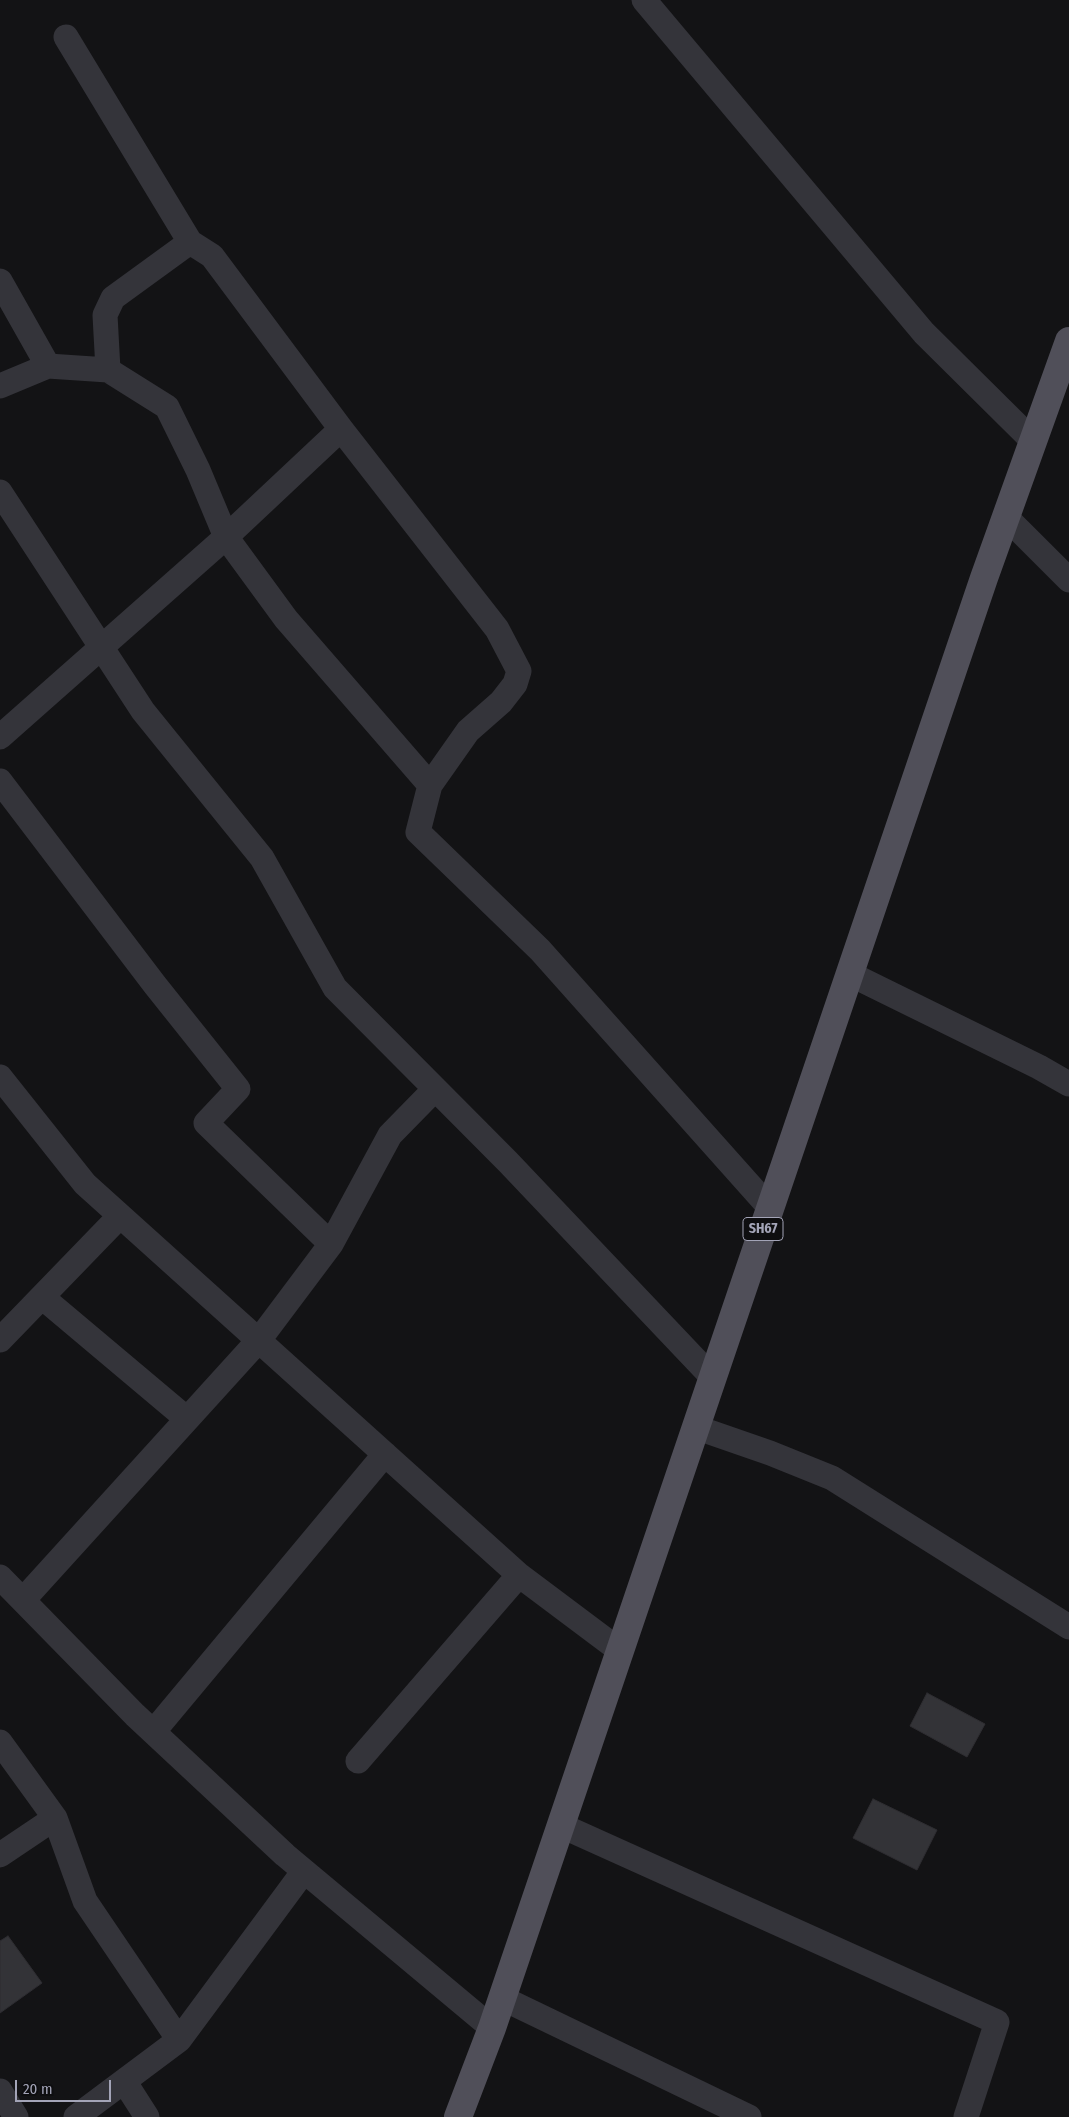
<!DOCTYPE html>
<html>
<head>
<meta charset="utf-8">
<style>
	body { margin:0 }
	#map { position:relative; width:1069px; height:2117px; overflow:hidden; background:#131315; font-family:"Fira Sans Condensed",sans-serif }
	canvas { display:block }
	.scale { position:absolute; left:15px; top:2080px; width:96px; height:22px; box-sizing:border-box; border:2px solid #a3a4b7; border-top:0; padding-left:6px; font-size:15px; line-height:18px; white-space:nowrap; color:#a3a4b7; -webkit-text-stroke:4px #0e0e10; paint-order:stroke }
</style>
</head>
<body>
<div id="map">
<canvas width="1069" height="2117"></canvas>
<div class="scale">20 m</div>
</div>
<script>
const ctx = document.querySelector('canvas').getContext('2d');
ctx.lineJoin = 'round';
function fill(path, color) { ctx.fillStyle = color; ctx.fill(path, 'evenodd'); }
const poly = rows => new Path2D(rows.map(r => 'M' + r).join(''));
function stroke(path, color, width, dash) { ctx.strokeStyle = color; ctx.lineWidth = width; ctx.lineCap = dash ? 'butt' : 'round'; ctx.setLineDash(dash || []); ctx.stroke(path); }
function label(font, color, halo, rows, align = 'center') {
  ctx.font = font + ' "Fira Sans Condensed",sans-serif'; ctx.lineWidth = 4.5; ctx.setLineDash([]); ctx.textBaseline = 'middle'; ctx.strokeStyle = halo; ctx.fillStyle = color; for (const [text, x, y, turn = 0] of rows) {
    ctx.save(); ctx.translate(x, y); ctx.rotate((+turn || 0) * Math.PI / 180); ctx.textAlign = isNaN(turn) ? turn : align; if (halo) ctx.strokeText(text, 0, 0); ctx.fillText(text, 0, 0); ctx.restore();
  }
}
const building = poly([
	[927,1693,985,1724,967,1757,910,1726,927,1693],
	[873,1799,937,1830,917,1870,853,1838,873,1799],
	[8,1936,42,1983,0,2013,0,1941,8,1936]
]);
const minor = poly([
	[644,0,924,333,1033,441],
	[66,37,190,242,212,256,341,429,497,629,519,671,515,684,501,702,468,731,430,785],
	[0,281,48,366],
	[108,370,105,315,113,298,190,242],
	[0,386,48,366,108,370,167,407,198,470,226,537,286,619,430,785,418,832,540,950,770,1208],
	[0,492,143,711,262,858,335,988,508,1162,712,1377],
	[1006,517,1069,580],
	[0,737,226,537,341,429],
	[0,781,155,985,238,1089,206,1123,331,1244,259,1340,23,1600],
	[850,974,1039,1067,1069,1084],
	[0,1077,85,1184,519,1575,619,1650],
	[331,1244,390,1135,435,1089],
	[42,1297,187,1419],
	[0,1340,120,1216],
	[695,1427,770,1453,832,1478,1069,1627],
	[0,1577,135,1715,285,1855,492,2028],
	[154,1731,385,1454],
	[0,1742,55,1818,85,1901,179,2040,76,2117],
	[358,1761,519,1575],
	[560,1825,997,2022,966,2117],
	[0,1855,55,1818],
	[502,1998,749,2117],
	[179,2040,304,1871],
	[124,2081,147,2117],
	[0,2091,16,2117]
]);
const primary = poly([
	[458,2117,492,2028,984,578,1069,341]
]);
const shields = [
	[763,1229,40]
];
const shieldNames = [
	["SH67",763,1229]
];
fill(building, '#333337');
stroke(building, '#2e2d31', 1);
stroke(minor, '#34343a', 25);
stroke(primary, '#504f59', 28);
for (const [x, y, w] of shields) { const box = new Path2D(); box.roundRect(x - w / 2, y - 11.5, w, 23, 4); ctx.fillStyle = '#0e0e10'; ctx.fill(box); stroke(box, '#a3a4b7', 1); }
label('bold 14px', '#a3a4b7', null, shieldNames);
</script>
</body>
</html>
